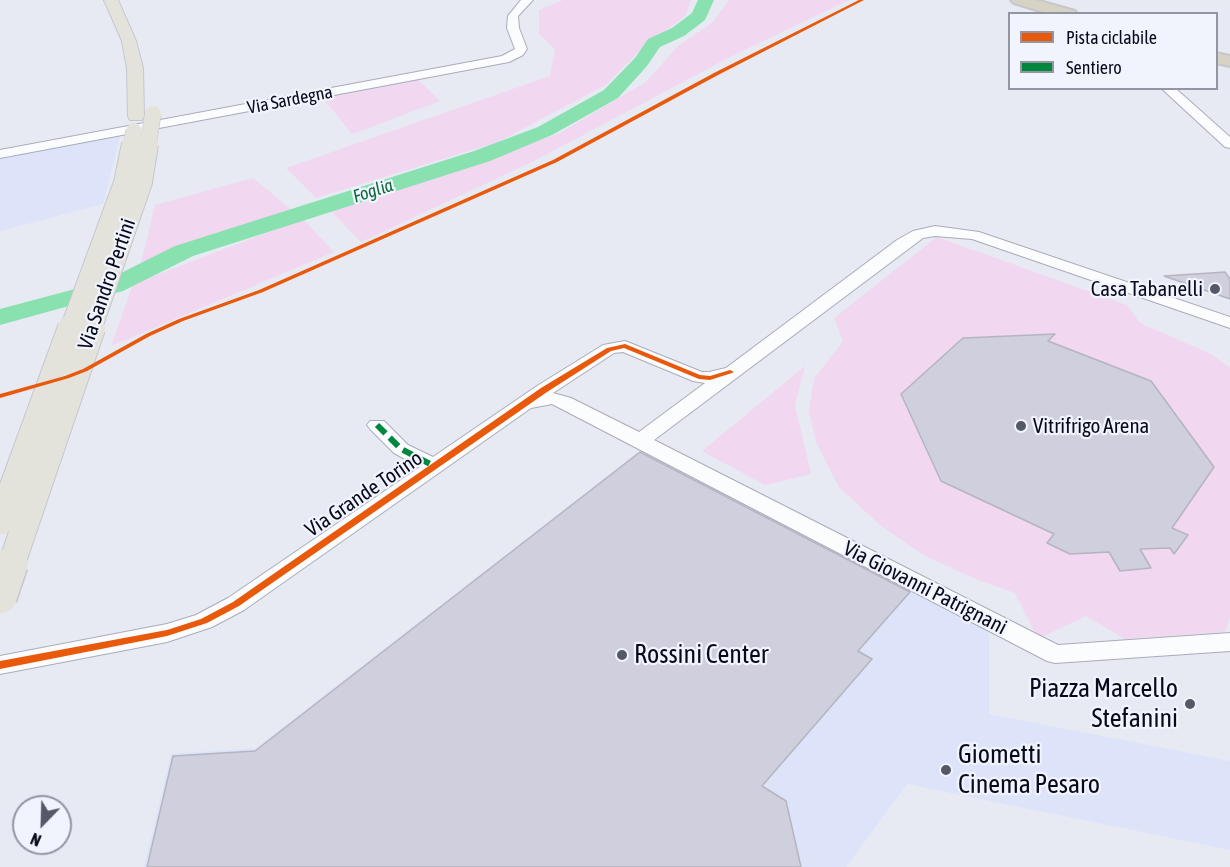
<!DOCTYPE html>
<html>
<head>
<meta charset="utf-8">
<style>
	body { margin:0 }
	#map { position:relative; width:1230px; height:867px; overflow:hidden; background:#e7eaf3; font-family:"Asap Condensed",sans-serif }
	canvas { display:block }
	.legend { position:absolute; left:1008px; top:12px; width:210px; height:78px; box-sizing:border-box; background:#f1f3fd; border:2px solid #9396a2; margin:0; padding:8px 10px; list-style:none; font-size:18px; color:#070a1a }
	.legend li { display:flex; align-items:center; gap:12px; height:30px }
	.legend b { width:30px; border:2px solid #9396a2 }
	.north { position:absolute; left:12px; top:795px; width:60px; height:60px; box-sizing:border-box; background:#f1f3fd; border:2px solid #9396a2; border-radius:50%; rotate:203deg; font-size:16px; font-weight:700; line-height:24px; text-align:center; color:#070a1a }
	.north::after { content:''; display:block; margin:auto; width:21px; height:27px; background:#555866; clip-path:polygon(50% 0,100% 100%,50% 72%,0 100%) }
</style>
</head>
<body>
<div id="map">
<canvas width="1230" height="867"></canvas>
<ul class="legend">
<li><b style="height:8px;background:#e8590c"></b>Pista ciclabile</li>
<li><b style="height:8px;background:#00873e"></b>Sentiero</li>
</ul>
<div class="north">N</div>
</div>
<script>
const ctx = document.querySelector('canvas').getContext('2d');
ctx.lineJoin = 'round';
function fill(path, color) { ctx.fillStyle = color; ctx.fill(path, 'evenodd'); }
const poly = rows => new Path2D(rows.map(r => 'M' + r).join(''));
function stroke(path, color, width, dash) { ctx.strokeStyle = color; ctx.lineWidth = width; ctx.lineCap = dash ? 'butt' : 'round'; ctx.setLineDash(dash || []); ctx.stroke(path); }
function label(font, color, halo, rows, align = 'center') {
  ctx.font = font + ' "Asap Condensed",sans-serif'; ctx.lineWidth = 4.5; ctx.setLineDash([]); ctx.textBaseline = 'middle'; ctx.strokeStyle = halo; ctx.fillStyle = color; for (const [text, x, y, turn = 0] of rows) {
    ctx.save(); ctx.translate(x, y); ctx.rotate((+turn || 0) * Math.PI / 180); ctx.textAlign = isNaN(turn) ? turn : align; if (halo) ctx.strokeText(text, 0, 0); ctx.fillText(text, 0, 0); ctx.restore();
  }
}
const built = poly([
	[122,129,103,204,0,231,0,149],
	[643,448,989,631,989,714,1230,761,1230,850,907,784,846,867,144,867,171,754,256,748]
]);
const green = poly([
	[563,0,691,0,685,16,641,49,607,84,498,142,316,198,286,168,550,76,555,49,539,34,539,10],
	[729,0,849,0,732,56,534,161,361,242,331,211,558,134,646,82,678,46,713,22],
	[417,79,440,101,352,134,322,97],
	[253,178,293,211,216,233,141,263,155,205],
	[303,219,334,252,111,346,133,284],
	[937,237,1127,305,1140,323,1211,354,1230,368,1230,617,1225,632,1125,639,1086,616,1038,639,1015,593,978,580,925,556,881,526,839,487,816,442,809,411,814,379,843,341,834,318],
	[805,366,795,405,811,474,765,485,702,451]
]);
const river = poly([
	[698,0,714,0,705,20,684,36,660,47,647,66,618,98,552,135,490,161,193,256,123,291,0,325,0,309,105,281,175,246,474,151,538,127,604,90,635,58,648,39,672,28,692,13,698,0]
]);
const building = poly([
	[1225,272,1230,279,1230,299,1164,276,1225,272],
	[1055,334,1048,341,1151,381,1214,467,1172,528,1188,535,1174,554,1170,548,1140,549,1151,568,1120,571,1109,552,1070,554,1047,543,1054,534,941,481,901,394,963,338,1055,334],
	[640,452,910,592,858,651,872,659,762,786,786,801,801,867,147,867,173,756,255,751,640,452]
]);
const minor = poly([
	[521,0,533,0,518,16,519,28,527,49,523,55,509,62,0,158,0,150,502,56,515,49,507,28,508,16,521,0],
	[1161,88,1175,88,1230,137,1230,148,1225,147,1161,88],
	[935,226,979,232,1230,317,1230,328,972,239,935,236,923,238,654,440,1058,645,1230,633,1230,651,1055,663,1047,661,552,404,531,408,244,610,212,627,167,642,0,674,0,656,167,624,196,615,228,598,420,467,394,453,370,429,367,425,370,421,384,421,408,445,433,457,537,386,603,345,625,341,702,372,709,372,726,368,897,240,913,231,935,226],
	[623,352,693,381,705,383,639,432,571,398,553,393,614,353,623,352]
]);
const major = poly([
	[104,0,118,0,136,41,143,68,144,116,142,120,130,120,128,116,127,68,122,41,104,0]
]);
const highway = poly([
	[1011,0,1036,0,1075,11,1077,14,1050,14,1014,3,1011,0],
	[1216,53,1230,56,1230,66,1216,63,1216,53]
]);
const majorBridgeFar3 = poly([
	[131,145,134,131],
	[148,145,153,114]
]);
const majorBridgeFar2 = poly([
	[70,330,124,183,132,144],
	[91,330,142,182,148,144]
]);
const majorBridgeFar1 = poly([
	[0,522,71,328],
	[11,566,92,328]
]);
const majorBridge = poly([
	[0,597,11,564]
]);
const quiet = poly([
	[377,425,401,449,436,467]
]);
const cycleway = poly([
	[859,0,864,0,718,75,557,162,263,292,183,321,150,336,87,371,69,378,0,398,0,394,65,376,83,369,146,334,179,319,259,290,553,160,714,73,859,0],
	[625,344,700,375,710,376,730,370,734,372,732,373,710,380,699,379,624,348,611,351,547,392,239,606,207,623,167,636,0,669,0,661,167,630,201,619,233,602,541,388,607,348,625,344]
]);
const markers = [
	[1215,289,6,"#555866"],
	[1021,426,6,"#555866"],
	[622,655,6,"#555866"],
	[1190,704,6,"#555866"],
	[946,770,6,"#555866"]
];
const farStreetnames = [
	["Via Sardegna",290,100,-11]
];
const farWaternames = [
	["Foglia",373,191,-18]
];
const streetNames = [
	["Via Sandro Pertini",107,284,-71],
	["Via Grande Torino",364,494,-34],
	["Via Giovanni Patrignani",925,588,27]
];
const poiNames = [
	["Casa Tabanelli",1203,289],
	["Vitrifrigo Arena",1033,426,"left"]
];
const nearPoinames = [
	["Rossini Center",634,655],
	["Piazza Marcello",1178,689,"right"],
	["Stefanini",1178,719,"right"],
	["Giometti",958,755],
	["Cinema Pesaro",958,785]
];
fill(built, '#dde3f9');
fill(green, '#f1d7f0');
fill(river, '#89e1af');
fill(building, '#cfcfdd');
stroke(building, '#b5b5c1', 1.5);
stroke(minor, '#a9acb9', 2);
stroke(major, '#c5c7cd', 2);
stroke(highway, '#c5c7cd', 4);
fill(minor, '#fbfcfd');
fill(major, '#e4e3db');
fill(highway, '#d7d3c4');
stroke(majorBridgeFar3, '#c5c7cd', 17, []);
stroke(majorBridgeFar2, '#c5c7cd', 22, []);
stroke(majorBridgeFar1, '#c5c7cd', 28, []);
stroke(majorBridge, '#c5c7cd', 36, []);
stroke(majorBridgeFar3, '#e4e3db', 16);
stroke(majorBridgeFar2, '#e4e3db', 20);
stroke(majorBridgeFar1, '#e4e3db', 26);
stroke(majorBridge, '#e4e3db', 33);
stroke(quiet, '#00873e', 6, [12, 6]);
fill(cycleway, '#e8590c');
for (const [x, y, r, color] of markers) { const dot = new Path2D(); dot.arc(x, y, r, 0, 2 * Math.PI); ctx.fillStyle = color; ctx.fill(dot); stroke(dot, '#f1f3fd', 2); }
label('18px', '#070a1a', '#f1f3fd', farStreetnames);
label('italic 18px', '#0b693a', '#f1f3fd', farWaternames);
label('21px', '#070a1a', '#f1f3fd', streetNames);
label('21px', '#070a1a', '#f1f3fd', poiNames, 'right');
label('26px', '#070a1a', '#f1f3fd', nearPoinames, 'left');
</script>
</body>
</html>
